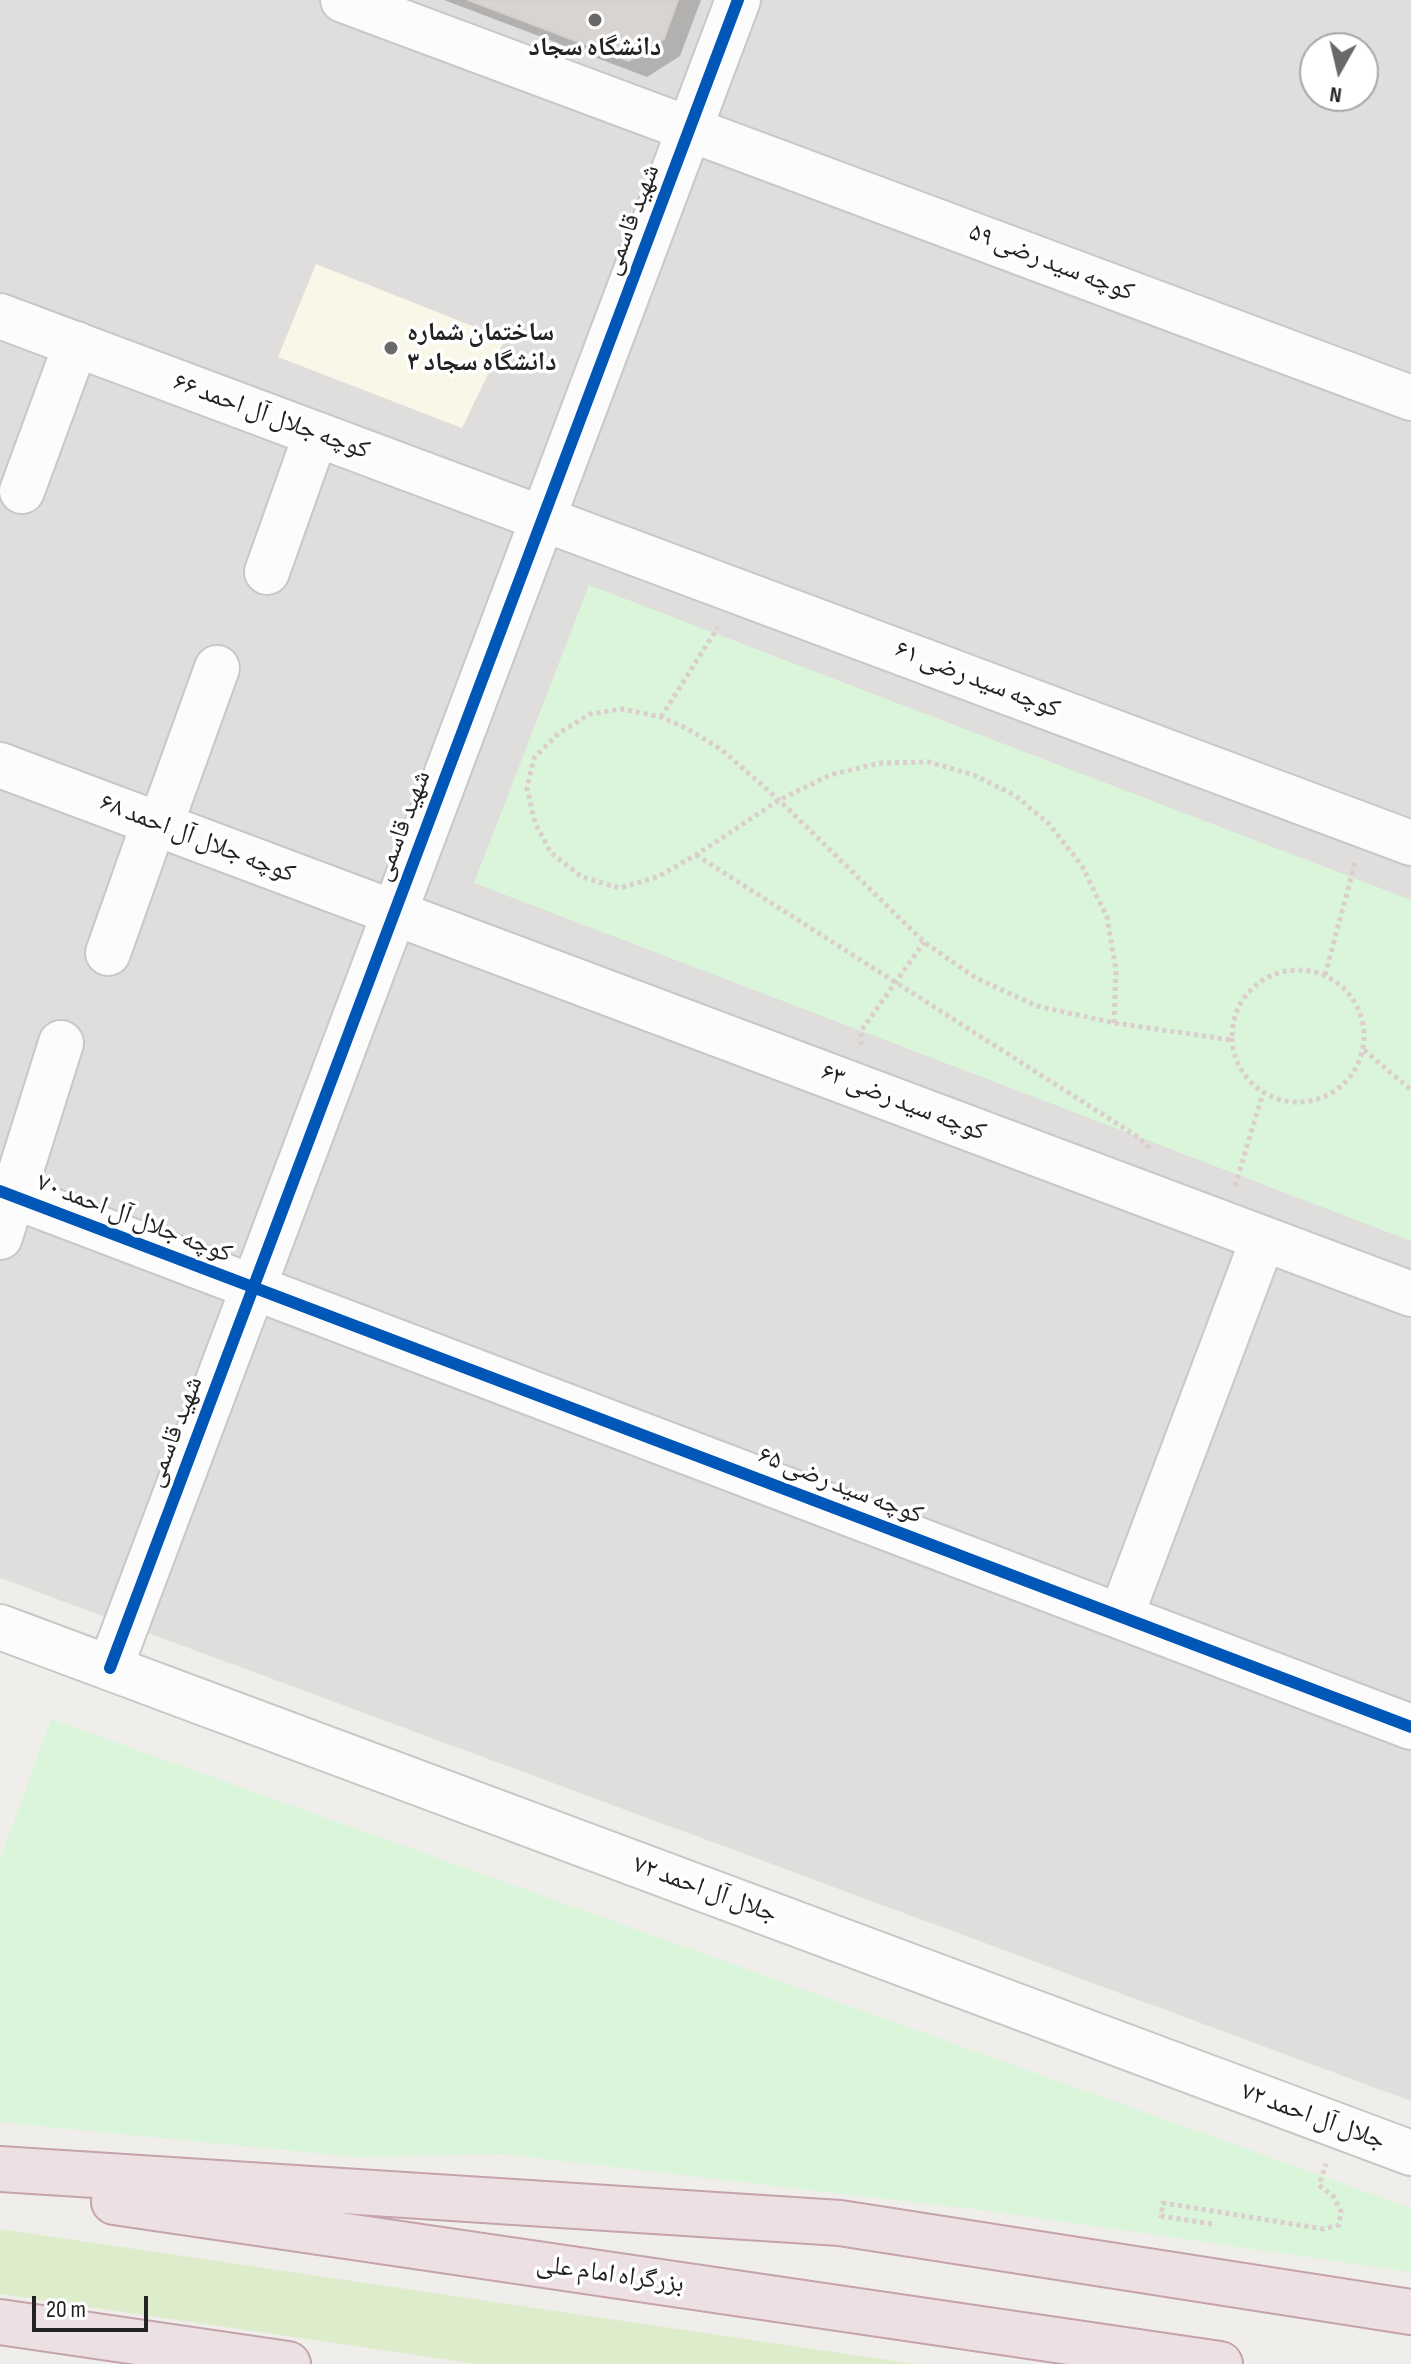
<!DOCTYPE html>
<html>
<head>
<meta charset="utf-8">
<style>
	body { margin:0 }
	#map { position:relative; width:1411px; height:2364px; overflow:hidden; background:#f0eeeb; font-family:"Sofia Sans Condensed",sans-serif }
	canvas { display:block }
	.north { position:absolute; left:1299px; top:32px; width:80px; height:80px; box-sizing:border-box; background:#fff; border:2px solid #a7a7a7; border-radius:50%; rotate:188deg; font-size:22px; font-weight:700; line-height:32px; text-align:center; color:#222 }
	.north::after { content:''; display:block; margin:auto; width:28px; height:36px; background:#6a6968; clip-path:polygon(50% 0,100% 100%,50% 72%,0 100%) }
	.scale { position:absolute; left:32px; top:2296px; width:116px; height:36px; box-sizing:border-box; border:4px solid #222; border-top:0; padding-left:10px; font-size:24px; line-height:28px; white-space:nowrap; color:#222; -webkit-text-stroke:6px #fff; paint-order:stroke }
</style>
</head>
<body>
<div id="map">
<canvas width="1411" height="2364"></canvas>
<div class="north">N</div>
<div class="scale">20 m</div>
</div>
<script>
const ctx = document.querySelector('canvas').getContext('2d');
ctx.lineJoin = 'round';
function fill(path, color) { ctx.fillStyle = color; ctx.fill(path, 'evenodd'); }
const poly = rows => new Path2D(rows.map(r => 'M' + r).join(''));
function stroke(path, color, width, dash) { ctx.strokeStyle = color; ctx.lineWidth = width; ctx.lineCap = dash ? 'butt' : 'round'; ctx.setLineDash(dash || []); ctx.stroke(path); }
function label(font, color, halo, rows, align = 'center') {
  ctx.font = font + ' "Sofia Sans Condensed","Noto Naskh Arabic",sans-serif'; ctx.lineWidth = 7; ctx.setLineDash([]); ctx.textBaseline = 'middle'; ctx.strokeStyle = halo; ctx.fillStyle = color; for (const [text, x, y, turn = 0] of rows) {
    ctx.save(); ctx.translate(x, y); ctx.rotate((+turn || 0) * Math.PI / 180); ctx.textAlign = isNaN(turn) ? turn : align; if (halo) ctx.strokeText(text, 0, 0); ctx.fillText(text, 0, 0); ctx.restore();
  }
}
const residential = poly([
	[0,0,1411,0,1411,2101,0,1578],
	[1315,48,1363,48,1363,96,1315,96]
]);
const education = poly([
	[316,264,505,339,462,428,278,357]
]);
const grass = poly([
	[0,2229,915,2364,477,2364,0,2294]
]);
const park = poly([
	[589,585,1411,900,1411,1241,474,883],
	[51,1719,1411,2208,1411,2272,989,2211,503,2154,355,2157,0,2122,0,1860]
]);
const shadow = poly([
	[444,0,701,0,680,56,647,77]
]);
const building = poly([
	[468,0,678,0,664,39,629,61,468,0]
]);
const path = poly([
	[661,717,718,627],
	[696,855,1138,1137,1151,1150],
	'1232 1036a66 66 0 1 1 132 0a66 66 0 1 1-132 0Z',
	[1325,975,1355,863],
	[1114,1023,1116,970,1107,917,1082,866,1049,824,1016,796,974,775,929,762,880,763,830,775,779,800,696,855,657,877,620,888,582,877,551,853,535,823,527,788,534,758,559,733,590,714,622,709,661,717,688,729,722,750,779,800,924,942,976,978,1037,1006,1114,1023,1232,1040],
	[861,1045,861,1031,924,942],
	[1364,1050,1411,1090],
	[1235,1186,1263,1093],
	[1212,2224,1161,2216,1163,2203,1324,2229,1339,2225,1341,2212,1334,2197,1319,2185,1326,2164]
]);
const minor = poly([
	[343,0,1411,398],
	[0,316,1411,843],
	[22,491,76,344],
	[267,572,316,434],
	[0,765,1411,1294],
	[160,826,217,668],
	[108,953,154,823],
	[0,1191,1411,1727],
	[0,1237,61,1043],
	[1121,1616,1263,1239],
	[0,1627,1411,2153],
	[110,1668,738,0]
]);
const highway = poly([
	[0,2169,840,2223,1411,2312],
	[114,2202,1220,2364],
	[0,2322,288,2364]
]);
const cycleway = poly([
	[0,1191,1411,1727],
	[110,1668,738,0]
]);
const markers = [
	[595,20,8,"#6a6968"],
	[391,348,8,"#6a6968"]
];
const poiNames = [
	["دانشگاه سجاد",595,48],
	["ساختمان شماره",407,333,"left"],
	["۳ دانشگاه سجاد",407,363,"left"]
];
const streetNames = [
	["شهید قاسمی",632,220,-69],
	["کوچه سید رضی ۵۹",1051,263,21],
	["کوچه جلال آل احمد ۶۶",271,417,20],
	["کوچه سید رضی ۶۱",977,680,21],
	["شهید قاسمی",403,826,-69],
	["کوچه جلال آل احمد ۶۸",197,839,21],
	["کوچه سید رضی ۶۳",903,1103,21],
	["کوچه جلال آل احمد ۷۰",134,1219,21],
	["شهید قاسمی",175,1432,-69],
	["کوچه سید رضی ۶۵",840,1486,21],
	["جلال آل احمد ۷۲",705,1890,20],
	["جلال آل احمد ۷۲",1313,2117,20],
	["بزرگراه امام علی",610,2275,8]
];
fill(residential, '#dfdedc');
fill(education, '#f8f7e8');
fill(grass, '#ddeccb');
fill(park, '#daf5da');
fill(shadow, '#0003');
fill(building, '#d7d4d2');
stroke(building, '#d3d0cc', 2);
stroke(minor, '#c9c8c7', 48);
stroke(highway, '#c5a2ac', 48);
stroke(path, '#dccecd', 5, [4, 4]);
stroke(minor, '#fdfcfc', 44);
stroke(highway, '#ece0e2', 44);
stroke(cycleway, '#0057b8', 12);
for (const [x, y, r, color] of markers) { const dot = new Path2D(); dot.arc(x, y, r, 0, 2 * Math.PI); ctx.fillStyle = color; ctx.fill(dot); stroke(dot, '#fff', 3); }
label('bold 26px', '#222', '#fff', poiNames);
label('26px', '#222', '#fff', streetNames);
</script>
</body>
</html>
